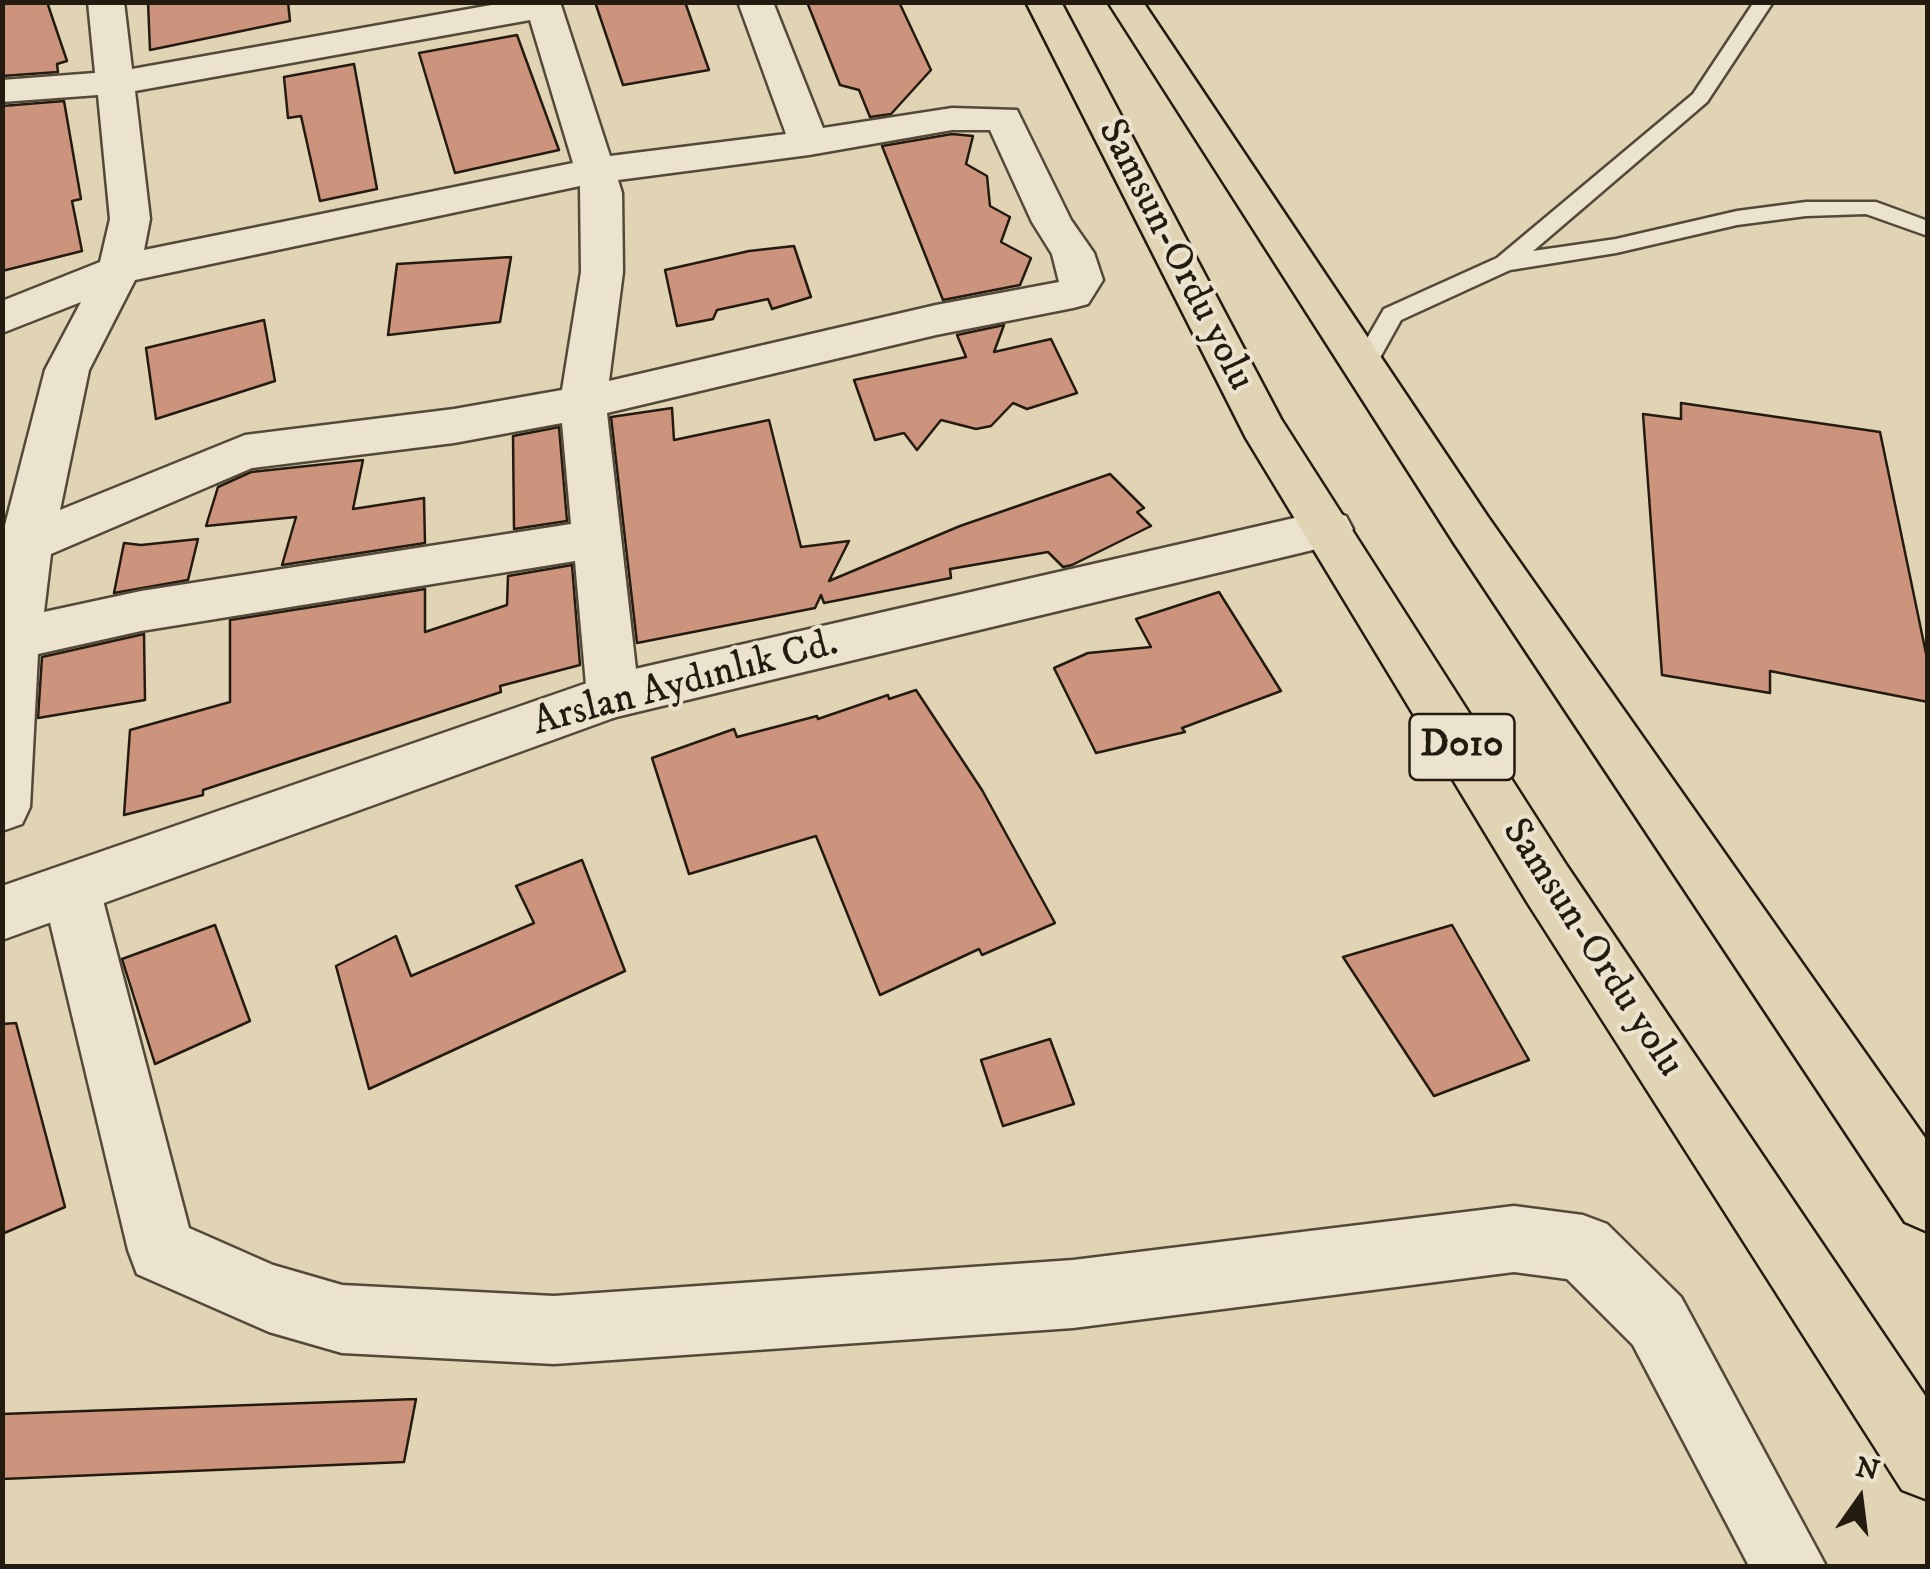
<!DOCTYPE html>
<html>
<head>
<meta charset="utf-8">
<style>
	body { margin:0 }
	#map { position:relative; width:1930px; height:1569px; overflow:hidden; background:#e0d4b4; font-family:"IM FELL DW Pica",serif }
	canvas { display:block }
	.frame { position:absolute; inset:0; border:5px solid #241b10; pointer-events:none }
	.north { position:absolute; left:1810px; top:1449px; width:100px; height:100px; -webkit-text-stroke:8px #ebe3ce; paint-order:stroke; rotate:14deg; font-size:28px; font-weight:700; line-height:40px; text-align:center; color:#241b10 }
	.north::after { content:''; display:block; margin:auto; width:35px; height:45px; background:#241b10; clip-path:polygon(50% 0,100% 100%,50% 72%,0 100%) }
</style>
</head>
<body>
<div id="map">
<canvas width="1930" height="1569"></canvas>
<div class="frame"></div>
<div class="north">N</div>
</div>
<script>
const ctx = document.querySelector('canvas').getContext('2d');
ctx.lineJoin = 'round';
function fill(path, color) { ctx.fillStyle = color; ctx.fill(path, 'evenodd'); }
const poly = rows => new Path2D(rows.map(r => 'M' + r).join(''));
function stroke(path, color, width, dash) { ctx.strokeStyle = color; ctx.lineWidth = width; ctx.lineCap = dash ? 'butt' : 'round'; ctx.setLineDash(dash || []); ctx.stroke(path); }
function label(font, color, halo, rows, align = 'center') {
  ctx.font = font + ' "IM FELL DW Pica",serif'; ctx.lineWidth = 8; ctx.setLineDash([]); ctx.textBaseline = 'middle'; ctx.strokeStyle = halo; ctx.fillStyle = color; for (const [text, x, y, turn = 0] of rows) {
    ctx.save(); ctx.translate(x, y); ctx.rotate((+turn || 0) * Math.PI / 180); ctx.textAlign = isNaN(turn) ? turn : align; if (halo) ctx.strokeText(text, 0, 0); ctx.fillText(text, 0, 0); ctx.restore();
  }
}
const building = poly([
	[2,2,47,2,67,61,57,64,58,72,2,76,2,2],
	[148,2,288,2,290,21,150,50,148,2],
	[595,2,685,2,709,70,623,85,595,2],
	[807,2,899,2,931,70,891,114,870,117,859,90,840,85,807,2],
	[517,35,559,150,455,173,419,53,517,35],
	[354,64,377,189,320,201,301,116,288,118,284,77,354,64],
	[64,101,81,199,72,201,82,251,2,271,2,106,64,101],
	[952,134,973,136,966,164,987,176,990,206,1010,217,1001,242,1031,258,1020,285,943,300,882,146,952,134],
	[794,246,811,297,772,309,768,299,717,310,713,319,677,326,665,270,749,251,794,246],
	[511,257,500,322,388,335,397,264,511,257],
	[264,320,275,381,156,419,146,348,264,320],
	[1004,325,994,352,1051,339,1077,393,1027,409,1013,403,991,426,976,429,941,420,917,450,904,433,875,440,854,380,966,357,957,335,1004,325],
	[1681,403,1880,432,1928,663,1928,702,1770,671,1770,693,1662,675,1643,414,1681,419,1681,403],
	[672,408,674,440,769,420,801,547,849,541,829,581,960,526,1110,474,1144,508,1137,512,1151,526,1072,565,1063,567,1048,552,950,569,951,578,824,603,821,595,815,608,637,643,611,417,672,408],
	[559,427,567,521,514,529,513,436,559,427],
	[363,460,353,509,424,498,425,543,282,565,296,517,206,526,218,487,251,472,363,460],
	[198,539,188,580,114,593,124,543,141,545,198,539],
	[572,565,580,665,500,686,501,692,203,790,203,795,124,815,130,730,230,702,230,620,425,589,425,632,507,605,508,576,572,565],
	[1219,592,1281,691,1182,728,1185,732,1096,753,1054,668,1088,653,1151,647,1136,619,1219,592],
	[144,634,145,700,38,718,42,657,144,634],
	[916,690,982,790,1055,923,982,955,979,949,880,995,816,836,689,874,652,758,734,729,737,737,817,716,818,719,888,695,889,699,916,690],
	[582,860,625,971,369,1089,336,966,396,936,411,976,534,923,516,886,582,860],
	[215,925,250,1021,155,1064,122,959,215,925],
	[1452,925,1529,1060,1434,1096,1343,957,1452,925],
	[16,1023,65,1207,2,1234,2,1024,16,1023],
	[1050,1039,1074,1104,1003,1126,981,1060,1050,1039],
	[416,1399,404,1462,2,1479,2,1414,416,1399]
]);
const service = poly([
	[1754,2,1773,2,1707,102,1533,251,1616,239,1737,211,1806,202,1876,202,1928,221,1928,236,1866,214,1806,216,1737,225,1616,253,1510,270,1401,320,1371,374,1353,374,1350,368,1384,309,1497,258,1693,94,1754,2]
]);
const minor = poly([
	[88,2,124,2,132,69,508,2,560,2,610,156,786,134,738,2,773,2,823,128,952,108,1017,110,1071,220,1094,253,1103,280,1088,304,1073,308,936,335,607,413,639,696,632,711,613,718,594,711,587,696,575,561,141,631,38,654,30,807,22,824,2,831,2,537,45,370,81,302,2,333,2,301,100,262,110,219,98,95,2,102,2,80,95,73,88,2],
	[530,20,573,163,144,250,150,219,135,91,530,20],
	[952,130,990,130,1032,222,1052,254,1059,282,936,305,609,381,623,272,622,193,618,180,809,155,952,130],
	[580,186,581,272,562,390,454,409,245,435,60,510,89,370,135,280,580,186],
	[562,423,571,524,141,591,44,612,51,554,252,468,454,443,562,423],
	[71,863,91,870,100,889,189,1228,273,1265,342,1285,554,1296,1073,1260,1514,1206,1583,1215,1607,1224,1681,1297,1826,1566,1749,1566,1633,1345,1567,1279,1514,1272,1073,1328,554,1364,342,1353,269,1332,137,1274,128,1250,42,889,51,870,71,863]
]);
const tertiary = poly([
	[1329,510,1346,516,1353,529,1346,542,616,717,2,940,2,886,613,674,1329,510]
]);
const trunk = poly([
	[1026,2,1061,2,1281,419,1567,866,1928,1400,1928,1500,1902,1490,1527,902,1246,438,1026,2],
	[1108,2,1143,2,1488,517,1928,1142,1928,1232,1905,1222,1454,543,1108,2]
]);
const shields = [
	[1462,747,105]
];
const shieldNames = [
	["D010",1462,747]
];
const streetNames = [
	["Samsun-Ordu yolu",1174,256,63],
	["Arslan Aydınlık Cd.",686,685,-15],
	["Samsun-Ordu yolu",1591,949,57]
];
fill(building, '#cc947c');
stroke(building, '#241b10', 2.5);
stroke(service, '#534939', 5);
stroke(minor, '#534939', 5);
stroke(tertiary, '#534939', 5);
stroke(trunk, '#241b10', 5);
fill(service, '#ebe3ce');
fill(minor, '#ebe3ce');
fill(tertiary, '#ebe3ce');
fill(trunk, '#e0d4b4');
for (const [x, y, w] of shields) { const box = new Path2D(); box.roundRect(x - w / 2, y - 33, w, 66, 8); ctx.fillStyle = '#ebe3ce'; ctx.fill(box); stroke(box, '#241b10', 2.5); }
label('bold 38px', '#241b10', null, shieldNames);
label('40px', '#241b10', '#ebe3ce', streetNames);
</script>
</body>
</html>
